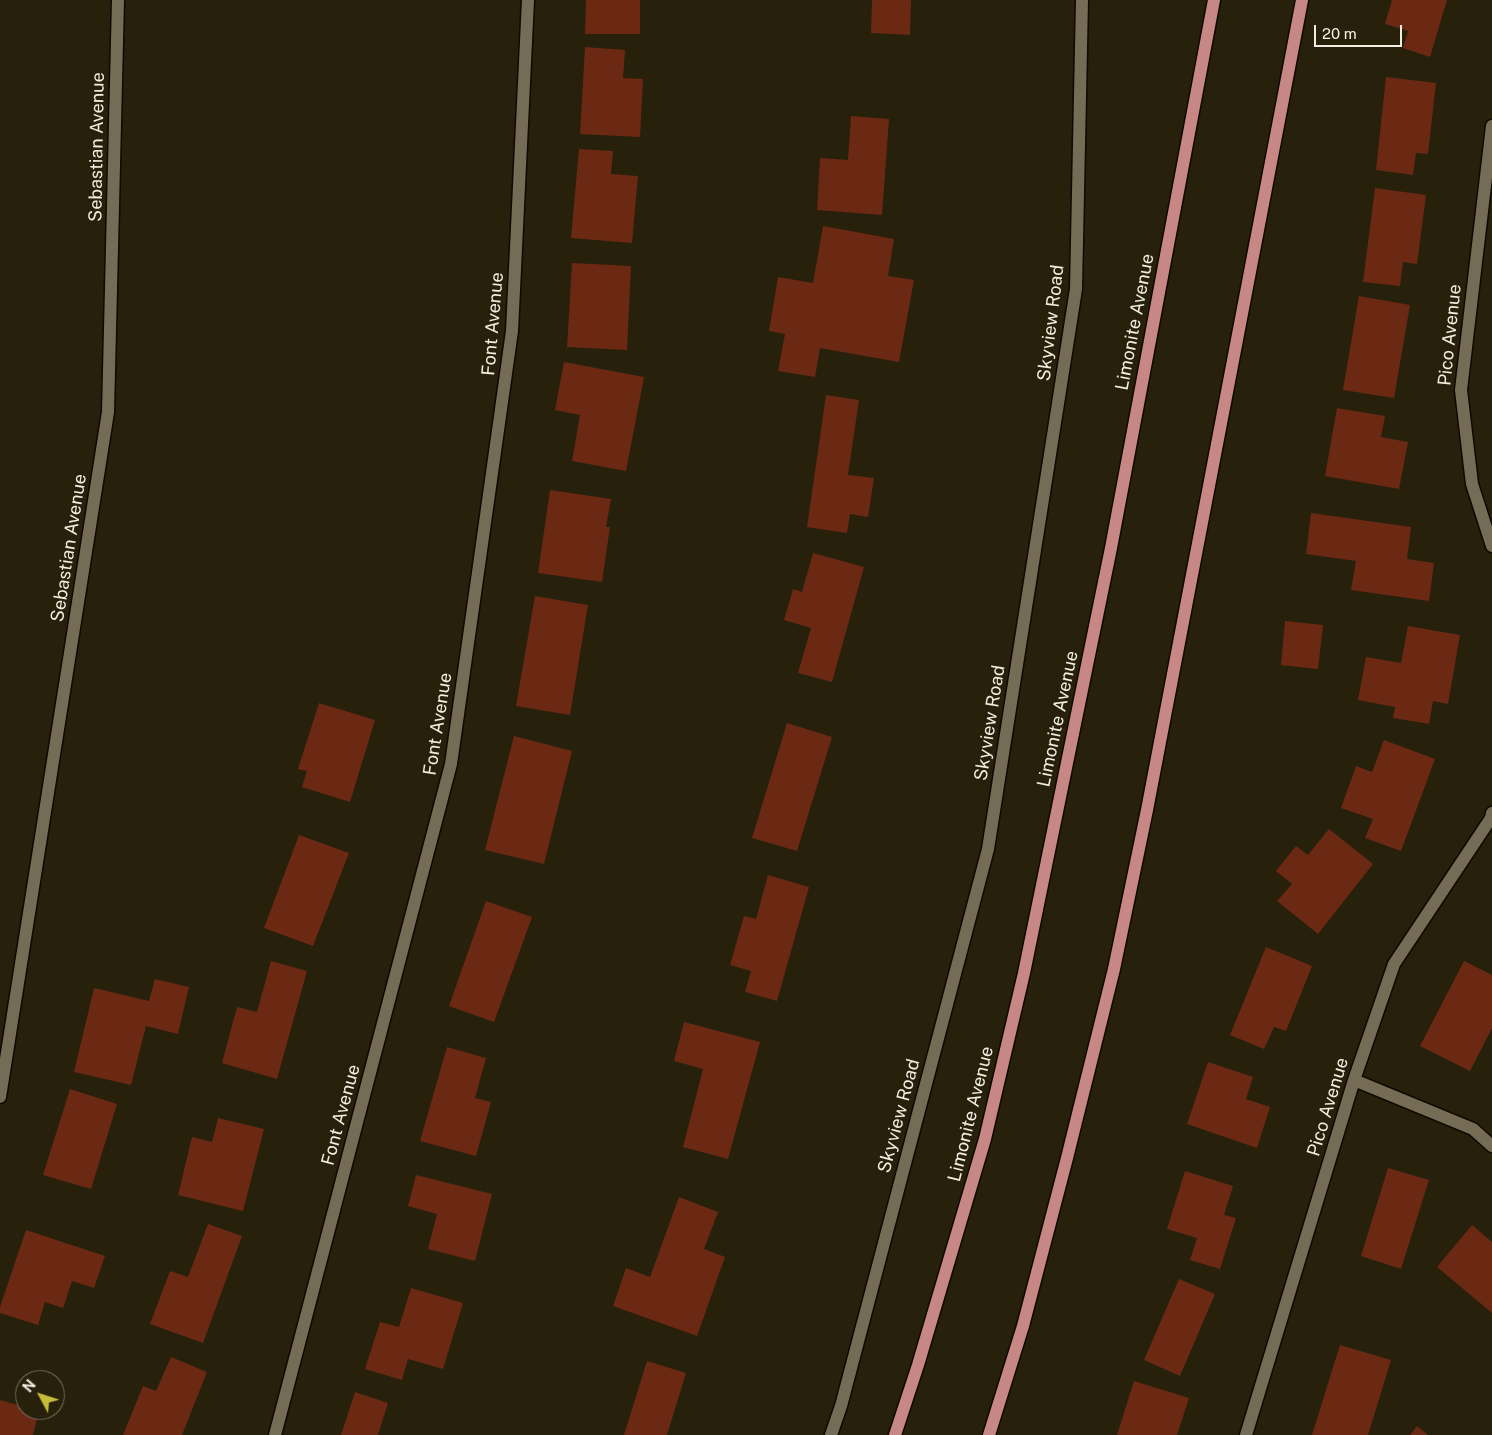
<!DOCTYPE html>
<html>
<head>
<meta charset="utf-8">
<style>
	body { margin:0 }
	#map { position:relative; width:1492px; height:1435px; overflow:hidden; background:#27200b; font-family:"Public Sans",sans-serif }
	canvas { display:block }
	.north { position:absolute; left:15px; top:1370px; width:50px; height:50px; box-sizing:border-box; background:#27200b; border:1px solid #787260; border-radius:50%; rotate:310deg; font-size:14px; font-weight:700; line-height:20px; text-align:center; color:#f2ede0 }
	.north::after { content:''; display:block; margin:auto; width:18px; height:22px; background:#c7bb3c; clip-path:polygon(50% 0,100% 100%,50% 72%,0 100%) }
	.scale { position:absolute; left:1314px; top:25px; width:88px; height:22px; box-sizing:border-box; border:2px solid #f2ede0; border-top:0; padding-left:6px; font-size:15px; line-height:18px; white-space:nowrap; color:#f2ede0; -webkit-text-stroke:4px #27200b; paint-order:stroke }
</style>
</head>
<body>
<div id="map">
<canvas width="1492" height="1435"></canvas>
<div class="north">N</div>
<div class="scale">20 m</div>
</div>
<script>
const ctx = document.querySelector('canvas').getContext('2d');
ctx.lineJoin = 'round';
function fill(path, color) { ctx.fillStyle = color; ctx.fill(path, 'evenodd'); }
const poly = rows => new Path2D(rows.map(r => 'M' + r).join(''));
function stroke(path, color, width, dash) { ctx.strokeStyle = color; ctx.lineWidth = width; ctx.lineCap = dash ? 'butt' : 'round'; ctx.setLineDash(dash || []); ctx.stroke(path); }
function label(font, color, halo, rows, align = 'center') {
  ctx.font = font + ' "Public Sans",sans-serif'; ctx.lineWidth = 4.5; ctx.setLineDash([]); ctx.textBaseline = 'middle'; ctx.strokeStyle = halo; ctx.fillStyle = color; for (const [text, x, y, turn = 0] of rows) {
    ctx.save(); ctx.translate(x, y); ctx.rotate((+turn || 0) * Math.PI / 180); ctx.textAlign = isNaN(turn) ? turn : align; if (halo) ctx.strokeText(text, 0, 0); ctx.fillText(text, 0, 0); ctx.restore();
  }
}
const building = poly([
	[586,0,640,0,640,34,585,34],
	[872,0,911,0,910,35,871,33],
	[1392,0,1447,0,1430,57,1403,48,1408,31,1385,24],
	[585,47,625,50,623,78,643,79,640,137,580,134],
	[1386,77,1436,83,1428,154,1416,153,1413,175,1376,170],
	[851,116,889,119,882,215,817,210,820,158,848,160],
	[579,149,613,151,611,174,638,176,632,243,571,238],
	[1375,188,1426,195,1417,264,1403,262,1400,286,1363,282],
	[823,226,894,239,888,276,914,280,899,362,820,348,815,377,778,371,785,334,769,331,778,277,813,283],
	[572,263,631,266,627,350,567,347],
	[1359,296,1410,305,1394,398,1343,390],
	[564,362,644,377,626,471,572,461,580,415,555,410],
	[826,395,859,400,848,475,874,478,868,517,850,514,847,533,807,527],
	[1337,408,1385,416,1381,437,1408,442,1399,489,1325,476],
	[550,490,611,499,606,527,610,527,602,582,538,573],
	[1311,513,1411,527,1407,559,1434,563,1429,601,1351,590,1356,561,1306,554],
	[813,553,864,567,832,682,798,673,811,628,784,620,793,589,802,592],
	[535,596,588,605,570,715,516,706],
	[1285,621,1323,625,1318,669,1281,665],
	[1408,626,1460,635,1448,704,1433,701,1429,724,1393,718,1395,707,1358,700,1366,657,1401,663],
	[319,703,375,720,350,802,302,787,307,771,298,769],
	[787,723,832,737,797,851,752,838],
	[514,736,572,751,544,864,485,850],
	[1384,740,1435,759,1401,851,1365,838,1373,819,1341,808,1356,766,1372,772],
	[1329,829,1373,864,1318,934,1277,901,1292,884,1276,871,1296,846,1308,855],
	[299,835,349,853,313,946,264,928],
	[768,875,809,887,777,1001,745,992,751,971,730,965,744,916,756,919],
	[486,901,532,917,494,1022,449,1006],
	[1266,947,1312,966,1286,1031,1274,1027,1264,1049,1230,1035],
	[271,961,307,971,277,1079,222,1063,237,1007,257,1012],
	[1464,961,1492,975,1492,1028,1470,1071,1420,1046],
	[155,979,189,987,178,1034,146,1026,131,1085,74,1072,94,988,149,1001],
	[684,1022,760,1042,728,1159,683,1147,703,1069,674,1061],
	[447,1047,486,1058,475,1098,491,1102,476,1156,420,1141],
	[1208,1062,1253,1077,1246,1099,1270,1107,1257,1148,1187,1124],
	[70,1089,117,1104,91,1189,43,1175],
	[218,1118,264,1129,243,1211,178,1195,192,1137,212,1142],
	[1388,1168,1429,1180,1401,1269,1361,1256],
	[1185,1171,1233,1186,1224,1215,1236,1218,1220,1269,1190,1260,1197,1238,1167,1229],
	[416,1175,492,1194,475,1261,428,1249,437,1214,408,1206],
	[679,1197,718,1212,704,1249,725,1257,697,1336,613,1306,626,1268,650,1277],
	[208,1224,242,1236,203,1343,150,1324,170,1271,188,1277],
	[1472,1225,1492,1242,1492,1313,1437,1267],
	[26,1230,105,1256,94,1288,72,1281,63,1308,45,1302,38,1325,0,1313,0,1307],
	[1179,1279,1215,1294,1180,1376,1144,1360],
	[411,1288,463,1303,443,1369,408,1359,402,1380,365,1369,380,1322,399,1327],
	[1340,1345,1391,1360,1368,1435,1312,1435],
	[171,1357,207,1372,182,1435,123,1435,143,1386,156,1391],
	[647,1361,686,1373,667,1435,624,1435],
	[1134,1381,1189,1398,1177,1435,1117,1435],
	[355,1392,388,1403,378,1435,341,1435],
	[0,1400,25,1407,25,1410,39,1410,33,1435,0,1435],
	[1417,1426,1428,1435,1410,1435]
]);
const minor = poly([
	[1492,126,1461,390,1472,484,1492,546],
	[1354,1080,1473,1129,1492,1146],
	[0,1097,108,412,118,0],
	[275,1435,451,764,512,331,528,0],
	[831,1435,841,1406,988,849,1076,289,1082,0],
	[1246,1435,1354,1080,1394,964,1491,818,1492,813]
]);
const primary = poly([
	[895,1435,918,1365,985,1139,1024,973,1111,548,1214,0],
	[989,1435,1023,1326,1067,1158,1114,969,1147,810,1302,0]
]);
const streetNames = [
	["Sebastian Avenue",97,147,-89],
	["Limonite Avenue",1135,322,-79],
	["Skyview Road",1051,323,-83],
	["Font Avenue",493,324,-85],
	["Pico Avenue",1450,335,-84],
	["Sebastian Avenue",69,548,-81],
	["Limonite Avenue",1058,719,-78],
	["Skyview Road",990,723,-81],
	["Font Avenue",438,724,-81],
	["Pico Avenue",1328,1107,-73],
	["Limonite Avenue",971,1114,-76],
	["Font Avenue",341,1115,-75],
	["Skyview Road",899,1116,-75]
];
fill(building, '#6b2914');
stroke(minor, '#100900', 15);
stroke(primary, '#100900', 15);
stroke(minor, '#746c55', 12);
stroke(primary, '#c78784', 12);
label('18px', '#f2ede0', '#27200b', streetNames);
</script>
</body>
</html>
